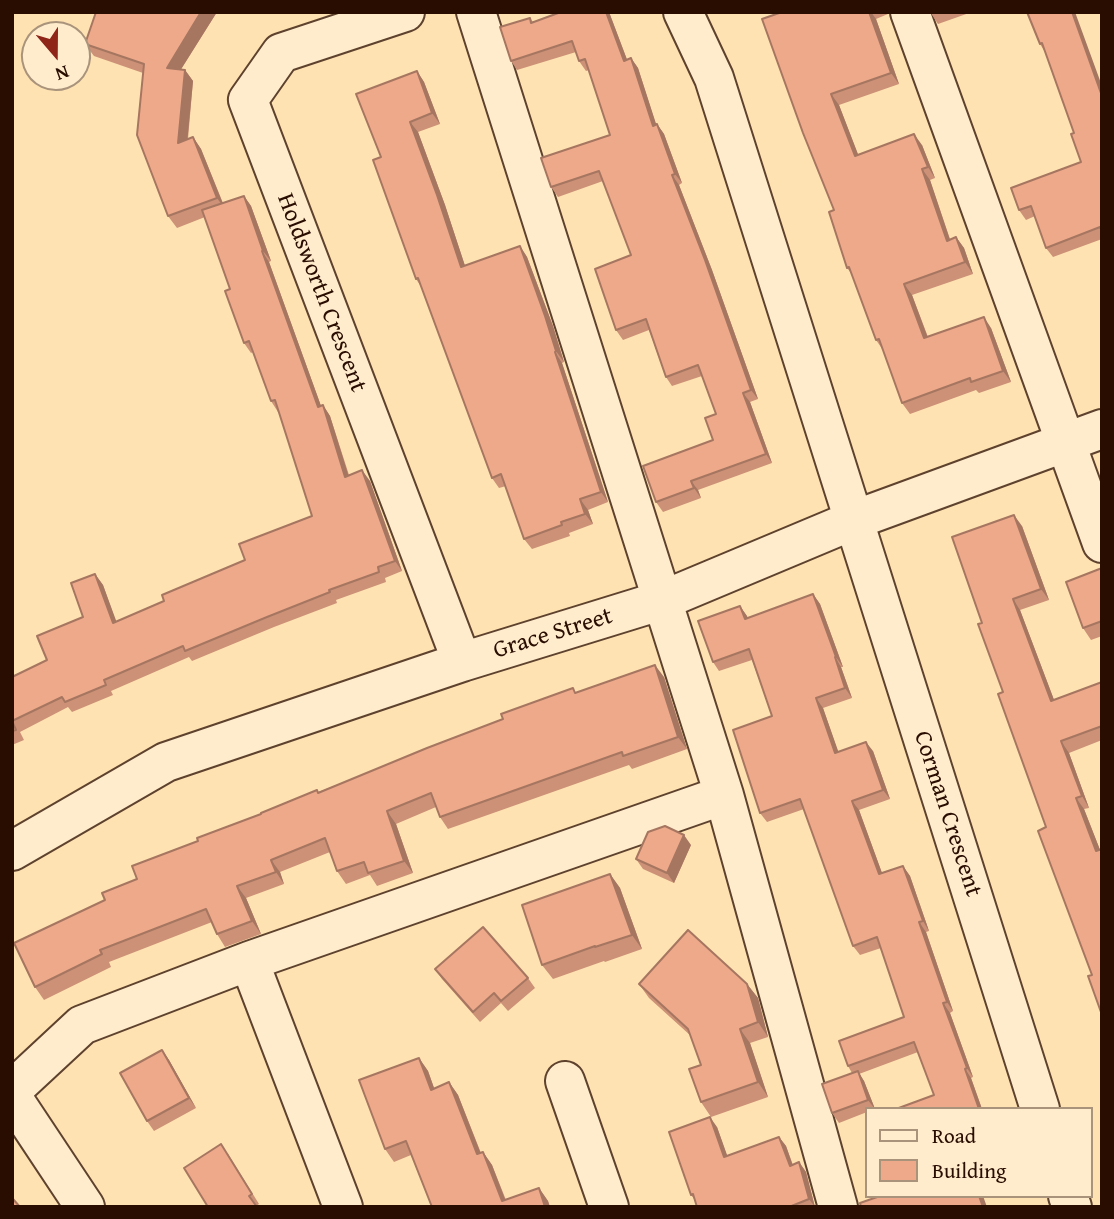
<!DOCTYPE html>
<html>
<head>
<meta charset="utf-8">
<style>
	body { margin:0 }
	#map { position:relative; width:1114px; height:1219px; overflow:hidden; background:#fee2b2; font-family:"Gentium Book Plus",serif }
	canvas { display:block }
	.frame { position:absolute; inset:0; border:14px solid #290d01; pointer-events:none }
	.legend { position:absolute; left:865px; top:1107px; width:228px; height:91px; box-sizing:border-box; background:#feeccd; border:2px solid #a9937b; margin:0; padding:9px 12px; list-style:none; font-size:21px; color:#290d01 }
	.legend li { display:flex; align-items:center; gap:14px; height:35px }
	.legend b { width:35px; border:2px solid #a9937b }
	.north { position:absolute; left:21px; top:21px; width:70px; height:70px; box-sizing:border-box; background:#feeccd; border:2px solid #a9937b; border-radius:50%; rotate:160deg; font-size:19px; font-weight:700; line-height:28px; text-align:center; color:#290d01 }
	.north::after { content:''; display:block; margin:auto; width:24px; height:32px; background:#8f2418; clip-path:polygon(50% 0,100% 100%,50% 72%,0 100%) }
</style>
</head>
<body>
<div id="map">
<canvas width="1114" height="1219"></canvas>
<div class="frame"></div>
<ul class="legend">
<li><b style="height:9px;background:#feeccd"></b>Road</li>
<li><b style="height:19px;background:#eda98a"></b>Building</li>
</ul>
<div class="north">N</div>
</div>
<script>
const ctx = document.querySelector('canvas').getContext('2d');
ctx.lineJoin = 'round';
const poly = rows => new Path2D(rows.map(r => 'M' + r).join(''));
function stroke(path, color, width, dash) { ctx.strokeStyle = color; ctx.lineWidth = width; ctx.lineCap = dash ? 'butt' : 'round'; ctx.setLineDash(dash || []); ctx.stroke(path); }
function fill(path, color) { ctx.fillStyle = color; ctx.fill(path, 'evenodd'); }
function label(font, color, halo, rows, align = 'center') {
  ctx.font = font + ' "Gentium Book Plus",serif'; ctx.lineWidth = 5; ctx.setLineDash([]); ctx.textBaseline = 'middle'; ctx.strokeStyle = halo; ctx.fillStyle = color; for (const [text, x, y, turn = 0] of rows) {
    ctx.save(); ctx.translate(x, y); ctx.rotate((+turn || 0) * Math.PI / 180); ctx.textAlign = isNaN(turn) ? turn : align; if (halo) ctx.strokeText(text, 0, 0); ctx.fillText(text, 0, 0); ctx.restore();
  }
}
const minor = poly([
	[405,12,281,53,248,100,462,662],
	[476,12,724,795,838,1207],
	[683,12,714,78,1040,1109],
	[910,12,1102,543],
	[12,851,166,762,462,662,663,600,854,520,1102,429],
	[249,961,343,1207],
	[565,1081,609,1207],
	[12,1090,82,1025,249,961,724,795],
	[12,1097,85,1207],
	[1068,1196,1072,1207]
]);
const wall = poly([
	[96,12,217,12,181,69,185,70,193,81,188,139,193,137,201,149,223,203,244,196,251,206,271,261,269,262,321,406,323,405,330,416,349,475,370,481,402,571,385,578,386,582,336,600,337,603,274,627,192,661,189,657,111,691,113,695,72,712,68,707,20,732,24,740,12,745,12,677,47,660,83,617,95,574,103,585,116,622,164,601,245,560,312,516,279,411,278,412,271,401,253,352,251,353,244,343,230,289,205,217,177,228,168,216,143,73,94,56,85,44],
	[561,12,609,12,627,60,631,58,638,68,656,125,657,124,664,134,682,183,679,185,712,270,758,399,750,402,772,463,698,490,701,498,663,512,656,502,713,440,716,414,702,376,672,386,666,377,649,330,623,340,616,330,631,255,603,181,558,197,551,187,610,135,589,70,586,71,579,61,576,52,517,70,511,61,530,18,533,22],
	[782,12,887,12,888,14,876,19,899,84,839,105,858,155,922,145,935,178,930,180,950,239,956,237,964,248,973,274,912,295,928,337,991,328,1011,382,979,393,976,390,910,414,902,403,883,350,876,340,852,274,847,268,834,210],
	[930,12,972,12,938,24],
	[1027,12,1102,86,1102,239,1053,257,1046,248,1035,216,1026,220,1019,210,1081,162,1074,133,1045,52,1040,44],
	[417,71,424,82,440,124,418,132,445,205,465,266,520,246,527,257,553,326,564,362,562,363,608,502,588,510,593,524,569,533,570,536,532,549,524,539,506,486,499,488,492,478,422,288,416,279,381,157],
	[1022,526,1049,600,1020,610,1054,700,1102,682,1102,740,1069,753,1089,808,1084,809,1100,850,1092,975,1046,827,1003,692,982,623],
	[1102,568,1102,636,1091,640,1083,628],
	[813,594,820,604,843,667,841,667,852,698,823,708,838,752,873,751,890,799,859,810,882,873,903,866,910,876,929,931,926,932,953,1011,950,1013,973,1077,971,1078,982,1109,896,1109,934,1095,918,1052,859,1074,864,1081,875,1109,867,1109,867,1112,839,1123,832,1113,852,1073,848,1066,904,1017,881,948,860,955,853,946,804,809,767,822,760,813,772,716,752,660,719,671,713,662,740,606,748,618],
	[664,677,687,749,632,769,629,765,448,829,440,817,436,807,396,824,413,873,377,886,370,875,346,884,337,871,330,852,280,872,284,884,246,898,261,934,225,947,217,934,212,922,109,962,111,967,44,1000,35,987,105,900,137,879,318,792,576,693],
	[691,845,674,883,643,869,636,859],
	[610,874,620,888,642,949,605,962,604,961,553,979,542,965],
	[435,969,528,978,535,988,508,1011,501,1003,480,1022,442,979],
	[639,984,747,984,758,998,768,1037,750,1043,768,1097,711,1117,701,1102,701,1065,691,1036,649,998],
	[162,1050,169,1060,196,1108,154,1131,147,1121],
	[419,1058,428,1071,434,1088,449,1082,458,1095,481,1153,483,1152,492,1165,506,1200,539,1188,548,1201,550,1207,432,1207,411,1155,394,1162,385,1149],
	[717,1127,727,1156,779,1137,786,1146,793,1165,799,1162,806,1172,815,1207,697,1207,695,1200,691,1195],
	[228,1154,259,1204,256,1206,208,1207]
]);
const shadedWall = poly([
	[201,12,217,12,175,79,167,68],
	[606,12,609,12,631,70,624,61],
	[869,12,871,12,876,19,899,84,891,73],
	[1072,12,1075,12,1102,86,1102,96],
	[631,58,638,68,660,136,653,126],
	[185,70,193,81,186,154,178,143],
	[417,71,424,82,440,124,432,113],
	[831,94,839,105,863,167,855,156],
	[410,122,418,132,445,205,469,278,461,267],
	[657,124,664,134,682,183,675,174],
	[914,134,922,145,935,178,928,167],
	[193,137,201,149,225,209,217,198],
	[922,169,930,180,954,252,947,241],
	[672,175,679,185,712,270,758,399,751,390],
	[244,196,251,206,271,261,263,251],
	[956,237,964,248,973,274,965,262],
	[520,246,527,257,553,326,564,362,556,351],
	[262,251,269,262,325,417,318,407],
	[904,284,912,295,932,349,924,338],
	[984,317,991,328,1011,382,1003,371],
	[555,352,562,363,608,502,601,492],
	[743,393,750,402,772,463,766,454],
	[323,405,330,416,352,487,345,477],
	[362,470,370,481,402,571,395,561],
	[691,481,698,490,701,498,694,488],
	[580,499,588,510,593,524,585,514],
	[1014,515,1022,526,1049,600,1041,589],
	[95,574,103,585,121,634,113,623],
	[813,594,820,604,843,667,836,657],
	[1013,599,1020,610,1059,713,1051,701],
	[740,606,747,616,752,629,745,619],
	[835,657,841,667,852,698,845,688],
	[655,665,664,677,687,749,678,737],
	[816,698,823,708,842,762,835,753],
	[1061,741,1069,753,1089,808,1082,796],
	[866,742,873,751,890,799,883,790],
	[1076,798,1084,809,1102,855,1096,851],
	[852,801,859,810,886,884,879,874],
	[387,811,396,824,413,873,404,861],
	[684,835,691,845,674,883,667,873],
	[271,860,280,872,284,884,276,872],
	[903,866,910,876,929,931,923,921],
	[610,874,620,888,642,949,632,935],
	[237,886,246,898,261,934,252,921],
	[919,922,926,932,953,1011,947,1002],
	[747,984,758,998,768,1037,758,1022],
	[943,1003,950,1013,973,1077,967,1068],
	[740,1029,750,1043,768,1097,758,1082],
	[162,1050,169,1060,196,1108,189,1098],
	[419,1058,428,1071,439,1102,431,1090],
	[965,1069,971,1078,982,1109,979,1109],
	[858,1071,864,1081,875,1109,868,1100],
	[449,1082,458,1095,486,1167,477,1154],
	[710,1117,717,1127,731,1166,724,1157],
	[779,1137,786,1146,796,1175,790,1166],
	[483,1152,492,1165,508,1207,502,1201],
	[799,1162,806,1172,815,1207,809,1199],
	[539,1188,548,1201,550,1207,545,1207],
	[979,1196,983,1196,987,1207,983,1207]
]);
const building = poly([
	[96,12,201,12,167,68,185,70,178,143,193,137,217,198,168,216,137,135,144,64,85,44,96,12],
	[561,12,606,12,624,61,631,58,653,126,657,124,675,174,672,175,705,260,751,390,743,393,766,454,691,481,694,488,656,502,643,466,713,440,705,418,716,414,698,365,666,377,646,319,616,330,595,269,631,255,599,171,551,187,541,158,610,135,585,59,579,61,572,41,511,61,500,27,530,18,531,23,561,12],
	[782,12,869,12,891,73,831,94,855,156,914,134,928,167,922,169,947,241,956,237,965,262,904,284,924,338,984,317,1003,371,971,382,970,378,902,403,879,339,876,340,849,267,847,268,829,212,834,210,803,133,762,19,782,12],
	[1027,12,1072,12,1102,96,1102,231,1100,227,1046,248,1031,206,1019,210,1011,188,1081,162,1071,134,1074,133,1042,43,1040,44,1027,12],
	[417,71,432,113,410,122,437,195,461,267,520,246,545,316,556,351,555,352,601,492,580,499,585,514,561,522,562,525,524,539,501,474,492,478,418,278,416,279,373,160,381,157,356,94,417,71],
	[244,196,263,251,262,251,318,407,323,405,345,477,362,470,395,561,378,567,379,572,329,590,330,592,267,617,185,651,183,646,104,680,106,685,65,702,62,697,12,721,16,730,12,731,12,677,47,660,37,636,83,617,71,583,95,574,113,623,164,601,162,595,245,560,239,544,312,516,275,400,271,401,249,341,244,343,225,291,230,289,202,210,244,196],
	[1014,515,1041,589,1013,599,1051,701,1102,682,1102,726,1061,741,1082,796,1076,798,1096,851,1102,849,1102,1015,1088,976,1092,975,1038,831,1046,827,998,694,1003,692,978,624,982,623,952,537,1014,515],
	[1102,568,1102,621,1083,628,1066,582,1102,568],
	[813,594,836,657,835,657,845,688,816,698,835,753,866,742,883,790,852,801,879,874,903,866,923,921,919,922,947,1002,943,1003,967,1068,965,1069,979,1109,896,1109,934,1095,914,1042,848,1066,839,1041,904,1017,877,937,853,946,800,799,760,813,733,730,772,716,749,649,713,662,698,621,740,606,745,619,813,594],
	[655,665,678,737,623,756,622,752,440,817,431,793,387,811,404,861,368,873,364,862,337,871,325,838,271,860,276,872,237,886,252,921,217,934,206,909,100,950,102,954,35,987,14,943,105,900,102,893,137,879,132,866,198,841,197,838,261,814,261,813,317,790,318,793,427,748,503,719,501,714,573,688,575,693,655,665],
	[665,826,684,835,667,873,636,859,648,832,665,826],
	[610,874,632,935,595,947,595,946,542,965,522,905,610,874],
	[483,927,528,978,501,1001,494,993,473,1012,435,969,483,927],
	[688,930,747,984,758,1022,740,1029,758,1082,701,1102,689,1069,701,1065,688,1029,639,984,688,930],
	[162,1050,189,1098,147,1121,120,1073,162,1050],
	[419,1058,431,1090,449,1082,477,1154,483,1152,502,1201,539,1188,545,1207,432,1207,406,1141,385,1149,359,1080,419,1058],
	[858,1071,868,1100,832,1113,822,1084,858,1071],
	[710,1117,724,1157,779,1137,790,1166,799,1162,809,1199,789,1207,697,1207,693,1194,691,1195,669,1132,710,1117],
	[221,1144,252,1194,249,1196,257,1207,208,1207,184,1168,221,1144],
	[880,1196,979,1196,983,1207,861,1207,860,1203,880,1196],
	[13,1199,20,1207,12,1207,13,1199]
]);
const streetNames = [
	["Holdsworth Crescent",321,293,69],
	["Grace Street",553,634,-17],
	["Corman Crescent",947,814,72]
];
stroke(minor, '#5e422d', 42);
stroke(minor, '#feeccd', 38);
fill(wall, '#cc9177');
fill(shadedWall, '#a67661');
fill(building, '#eda98a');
stroke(building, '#a67661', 2);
label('24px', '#290d01', '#feeccd', streetNames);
</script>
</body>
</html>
